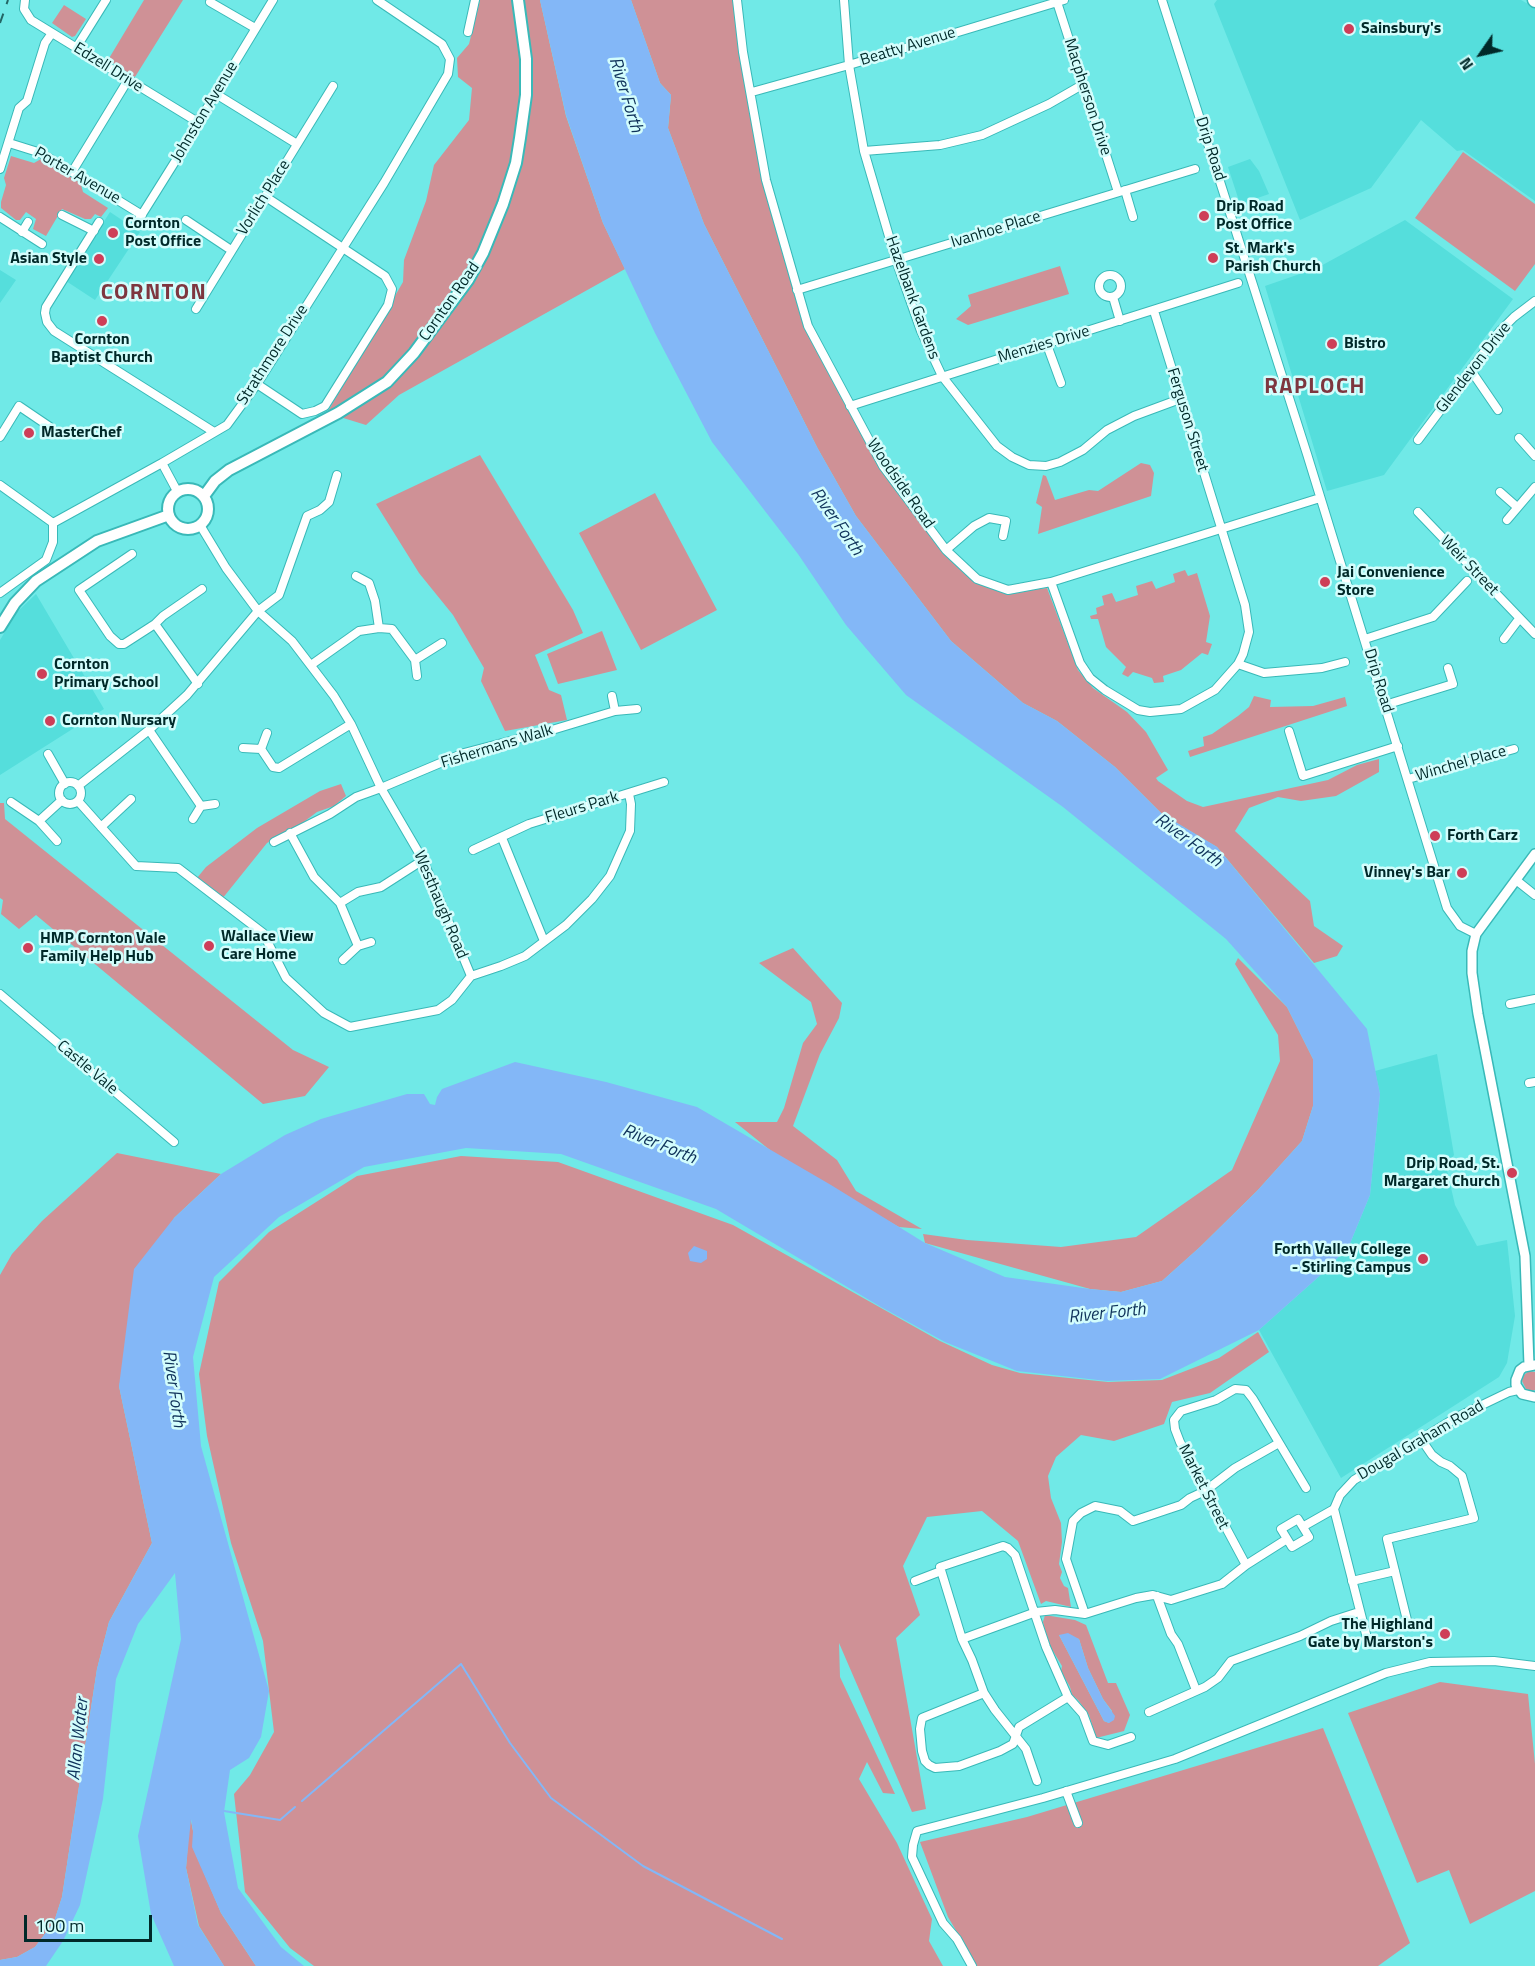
<!DOCTYPE html>
<html>
<head>
<meta charset="utf-8">
<style>
	body { margin:0 }
	#map { position:relative; width:1535px; height:1966px; overflow:hidden; background:#70e9e7; font-family:"Titillium Web",sans-serif }
	canvas { display:block }
	.north { position:absolute; left:1451px; top:24px; width:60px; height:60px; -webkit-text-stroke:4px #d3fdfc; paint-order:stroke; rotate:236deg; font-size:16px; font-weight:700; line-height:24px; text-align:center; color:#002929 }
	.north::after { content:''; display:block; margin:auto; width:21px; height:27px; background:#002929; clip-path:polygon(50% 0,100% 100%,50% 72%,0 100%) }
	.scale { position:absolute; left:24px; top:1915px; width:128px; height:27px; box-sizing:border-box; border:3px solid #002929; border-top:0; padding-left:8px; font-size:18px; line-height:21px; white-space:nowrap; color:#002929; -webkit-text-stroke:4px #d3fdfc; paint-order:stroke }
</style>
</head>
<body>
<div id="map">
<canvas width="1535" height="1966"></canvas>
<div class="north">N</div>
<div class="scale">100 m</div>
</div>
<script>
const ctx = document.querySelector('canvas').getContext('2d');
ctx.lineJoin = 'round';
function fill(path, color) { ctx.fillStyle = color; ctx.fill(path, 'evenodd'); }
const poly = rows => new Path2D(rows.map(r => 'M' + r).join(''));
function stroke(path, color, width, dash) { ctx.strokeStyle = color; ctx.lineWidth = width; ctx.lineCap = dash ? 'butt' : 'round'; ctx.setLineDash(dash || []); ctx.stroke(path); }
function label(font, color, halo, rows, align = 'center') {
  ctx.font = font + ' "Titillium Web",sans-serif'; ctx.lineWidth = 5; ctx.setLineDash([]); ctx.textBaseline = 'middle'; ctx.strokeStyle = halo; ctx.fillStyle = color; for (const [text, x, y, turn = 0] of rows) {
    ctx.save(); ctx.translate(x, y); ctx.rotate((+turn || 0) * Math.PI / 180); ctx.textAlign = isNaN(turn) ? turn : align; if (halo) ctx.strokeText(text, 0, 0); ctx.fillText(text, 0, 0); ctx.restore();
  }
}
const built = poly([
	[1217,0,1521,0,1535,8,1535,201,1463,150,1457,151,1421,120,1371,188,1300,220,1214,4],
	[1250,159,1259,171,1269,194,1240,204,1228,167],
	[110,212,140,232,95,300,66,281],
	[1405,220,1513,299,1384,475,1327,491,1265,286,1317,268],
	[0,270,16,280,0,303],
	[36,594,104,709,0,775,0,640,17,612],
	[1437,1054,1454,1155,1446,1166,1455,1205,1477,1246,1507,1240,1515,1316,1507,1363,1499,1377,1341,1478,1259,1330,1324,1272,1349,1246,1370,1195,1380,1094,1375,1071]
]);
const green = poly([
	[144,0,183,0,135,77,108,60],
	[480,0,540,0,566,116,603,223,625,269,399,395,366,425,327,413,403,282,404,260,426,201,434,165,469,120,472,88,458,77,457,58,469,44],
	[631,0,734,0,765,183,778,236,810,334,892,481,968,574,992,589,1010,593,1047,588,1078,670,1093,688,1127,712,1146,732,1168,770,1156,778,1158,781,1187,801,1203,807,1328,780,1357,765,1379,759,1379,772,1336,796,1301,801,1278,797,1249,808,1235,831,1310,901,1314,926,1343,946,1337,956,1314,963,1217,847,1162,814,1115,767,1057,721,1023,703,951,641,856,516,818,449,704,224,668,128,671,95,660,83],
	[64,5,86,19,75,36,72,37,52,23],
	[1463,152,1535,204,1535,264,1515,291,1415,218],
	[11,156,34,163,41,159,80,181,83,192,108,208,101,217,95,214,91,219,85,219,62,209,46,236,33,229,36,219,26,212,20,220,16,220,1,208,1,202,6,185,4,178],
	[1060,266,1069,294,968,325,956,319,971,306,968,295],
	[480,455,573,610,583,633,535,655,549,690,561,695,567,720,505,731,481,681,484,668,453,615,419,573,376,504],
	[1141,463,1150,465,1154,473,1151,496,1038,534,1042,507,1036,503,1043,475,1046,476,1055,500,1089,490,1098,491],
	[655,493,717,610,641,650,579,533],
	[1185,570,1188,576,1197,573,1210,616,1206,642,1212,644,1208,655,1202,653,1181,670,1163,676,1164,682,1154,683,1152,678,1133,672,1128,677,1122,674,1126,667,1106,647,1098,619,1091,619,1090,616,1097,614,1096,608,1104,605,1102,596,1112,593,1116,602,1138,595,1136,586,1152,581,1156,589,1175,582,1173,574],
	[602,631,617,670,558,684,547,654],
	[1254,696,1271,700,1270,707,1313,706,1345,697,1347,706,1190,757,1188,751,1204,746,1203,737,1212,734,1238,716,1249,707],
	[341,784,346,796,334,806,317,812,301,824,267,843,222,899,197,878,206,867,257,828,320,791],
	[0,803,4,803,5,819,293,1050,329,1067,305,1096,263,1104,36,915,19,929,1,914,3,900,0,898],
	[793,948,842,1003,839,1018,820,1054,793,1126,837,1160,856,1191,922,1229,899,1227,791,1167,735,1122,777,1122,784,1108,803,1043,817,1024,811,1002,759,963],
	[1238,958,1287,1007,1313,1059,1313,1106,1302,1141,1257,1191,1200,1247,1162,1281,1121,1292,1090,1289,925,1243,923,1234,967,1240,1061,1247,1136,1237,1232,1170,1280,1061,1278,1035,1235,964],
	[117,1153,221,1174,174,1218,119,1386,152,1543,109,1622,97,1669,62,1897,54,1922,35,1947,17,1957,0,1960,0,1275,12,1254,42,1221],
	[461,1156,558,1162,733,1225,940,1341,992,1365,1020,1373,1108,1382,1162,1380,1219,1358,1258,1332,1269,1352,1210,1393,1172,1402,1164,1424,1114,1441,1081,1435,1056,1457,1048,1476,1051,1498,1061,1523,1062,1542,1059,1564,1062,1572,1060,1578,1064,1586,1068,1588,1071,1607,1046,1601,1041,1604,1018,1541,982,1511,927,1517,903,1566,920,1615,896,1638,926,1809,912,1812,839,1643,840,1677,895,1794,883,1793,867,1762,859,1779,897,1843,932,1919,929,1941,943,1966,314,1966,290,1948,245,1892,234,1794,250,1775,274,1732,263,1641,231,1543,207,1436,199,1374,219,1282,269,1232,357,1176],
	[1529,1371,1535,1372,1535,1390,1532,1391,1526,1389,1522,1381,1524,1375],
	[1045,1615,1075,1620,1086,1625,1108,1683,1116,1683,1130,1715,1124,1731,1096,1738,1089,1715,1078,1700,1072,1695,1070,1687,1061,1671,1062,1666,1053,1651,1050,1652,1043,1622],
	[1059,1635,1079,1639,1088,1668,1103,1699,1112,1711,1109,1723,1104,1721],
	[1440,1682,1528,1694,1535,1764,1535,1891,1470,1924,1449,1870,1417,1883,1348,1713],
	[1323,1728,1410,1943,1378,1966,977,1966,948,1917,920,1842,1027,1817],
	[190,1816,193,1831,193,1847,221,1913,256,1966,224,1966,199,1926,186,1868]
]);
const water = poly([
	[540,0,631,0,660,83,671,95,668,128,704,224,818,449,856,516,951,641,1023,703,1057,721,1115,767,1162,814,1217,847,1367,1029,1380,1094,1370,1195,1349,1246,1324,1272,1259,1330,1160,1379,1107,1381,1017,1371,945,1342,881,1307,716,1209,561,1154,466,1148,364,1167,279,1217,214,1277,193,1357,201,1446,269,1691,261,1737,249,1758,230,1770,224,1812,238,1888,281,1947,304,1966,256,1966,221,1913,192,1847,193,1831,191,1819,186,1868,198,1925,224,1966,174,1966,151,1914,138,1836,181,1639,175,1573,138,1624,116,1679,103,1799,80,1905,63,1941,46,1966,0,1966,0,1960,17,1957,35,1947,54,1922,62,1897,97,1669,109,1622,152,1543,119,1386,134,1269,174,1218,221,1174,285,1135,321,1119,407,1094,424,1094,430,1104,435,1105,437,1097,442,1089,515,1062,606,1082,697,1107,831,1185,925,1243,1005,1277,1090,1289,1121,1292,1162,1281,1200,1247,1257,1191,1302,1141,1313,1106,1313,1059,1287,1007,1226,939,1063,807,906,695,846,625,798,554,712,442,655,333,603,223,566,115],
	[694,1246,707,1251,707,1259,701,1263,690,1261,688,1253],
	[1068,1633,1079,1639,1088,1668,1103,1699,1115,1716,1114,1720,1109,1723,1104,1721,1059,1635]
]);
const stream = poly([
	[302,1801,461,1664,510,1743,551,1798,643,1866,782,1939],
	[224,1811,280,1820,295,1807]
]);
const minor = poly([
	[25,0,24,9,31,20,196,121],
	[737,0,743,52,766,180,808,326,883,466,946,550,977,579,1008,590,1051,582,1320,498],
	[844,0,849,65,864,151,896,260,921,331,942,376,997,446,1012,457,1029,465,1046,466,1060,462,1083,450,1107,430,1134,416,1180,399],
	[1162,0,1307,454,1447,908,1460,926,1476,934],
	[210,2,255,28],
	[1057,2,1118,192],
	[468,32,475,0],
	[76,48,106,0],
	[752,92,849,65,1064,0],
	[216,94,297,144],
	[9,143,41,153,142,215],
	[864,151,940,145,982,135,1049,104,1082,85],
	[0,169,19,108,27,101,45,43,52,33],
	[72,172,128,80],
	[1125,190,1133,217],
	[62,215,94,231],
	[0,217,42,244],
	[186,220,231,250],
	[99,222,46,307,45,313,47,322,54,331,214,432],
	[136,224,191,136,196,121,202,116,216,94,273,0],
	[22,232,28,222],
	'1099 286a11 11 0 1 1 22 0a11 11 0 1 1-22 0Z',
	[797,290,1195,169],
	[1113,297,1120,321],
	[196,309,333,86],
	[1047,345,1061,383],
	[1472,372,1498,410],
	[257,384,302,414,315,411,325,406,388,305,392,289,385,276,266,197],
	[850,406,1238,283],
	[0,437,19,406,50,427],
	[1519,438,1535,456],
	[1418,440,1499,332,1514,317,1535,301],
	[162,463,177,491],
	[0,485,53,523,162,463,227,425,257,384,384,183,448,74,450,59,442,44,377,0],
	[1500,492,1517,507],
	[1418,512,1535,634],
	[1507,520,1535,487],
	[200,525,226,568,258,611,292,641,334,696,351,724,381,788,423,860,471,976],
	[946,550,974,526,989,518,1006,521,1003,536],
	[132,554,79,590,110,636,119,644,124,644,155,624,163,616,202,589],
	[356,576,369,583,375,601,379,628],
	[1051,582,1080,663,1090,678,1105,690,1138,710,1150,712,1181,709,1215,690,1238,664,1243,654,1249,632,1245,605,1154,311],
	[0,593,46,560,53,542,53,523],
	[155,624,198,684],
	[1365,639,1433,617,1467,581],
	[1504,639,1519,619],
	[415,660,417,676],
	[1238,664,1264,673,1322,668,1345,662],
	[311,665,359,631,379,628,392,629,415,660,442,643],
	[612,696,615,711],
	[1385,705,1453,684,1448,668],
	[149,730,201,806],
	[1289,731,1303,776,1398,746],
	[267,733,261,749,273,767,279,768,351,724],
	[243,748,261,749],
	[48,754,65,784],
	[1408,779,1514,749],
	'59 793a11 11 0 1 1 22 0a11 11 0 1 1-22 0Z',
	[78,786,149,730,187,695,258,611,279,595,307,516,320,510,329,502,337,475],
	[78,801,136,866,178,868,263,933,286,978,324,1013,350,1027,438,1010,452,1000,471,976],
	[11,802,39,821,57,841],
	[193,819,201,806,215,804],
	[39,821,62,800],
	[101,827,131,799],
	[290,833,314,877,340,903,358,946],
	[502,838,544,941],
	[274,842,330,814,356,797,381,788,464,753,552,730,615,711,637,709],
	[473,850,529,824,664,782],
	[1516,880,1535,895],
	[340,903,358,892,381,887,423,860],
	[343,960,358,946,371,942],
	[471,976,501,966,525,956,566,925,592,899,610,876,630,831,631,804,629,794],
	[0,994,174,1142],
	[1510,1004,1535,999],
	[1529,1083,1535,1082],
	[1298,1519,1309,1537,1292,1547,1281,1529,1298,1519],
	[1304,1526,1334,1509],
	[1246,1565,1180,1442,1175,1429,1174,1420,1181,1411,1216,1400,1235,1389,1246,1390,1253,1399,1306,1488],
	[915,1581,941,1571],
	[1352,1581,1395,1571],
	[1157,1596,1171,1634,1178,1644,1196,1690],
	[1085,1614,1066,1559,1073,1521,1081,1513,1095,1506,1120,1511,1133,1521,1181,1505,1190,1498,1205,1491,1235,1468,1279,1443],
	[1407,1620,1387,1539,1474,1518,1462,1476,1450,1466,1441,1462,1432,1455,1421,1439],
	[962,1639,1036,1612,1055,1610,1085,1614,1136,1598,1153,1595,1171,1600,1222,1584,1246,1565,1287,1539],
	[1368,1642,1334,1509,1340,1495,1354,1480,1457,1417,1509,1392,1518,1390],
	[984,1693,922,1718,920,1729,922,1751,925,1761,929,1765,935,1768,959,1766,1000,1751,1013,1744,1019,1727,1068,1697],
	[1149,1712,1205,1687,1218,1678,1231,1661,1300,1636,1331,1621,1359,1612],
	[1037,1781,1026,1749,995,1710,984,1693,972,1660,962,1639,940,1567,1003,1546,1008,1548,1015,1555,1046,1647,1068,1697,1083,1714,1093,1741,1108,1745,1131,1737],
	[1066,1791,1078,1823],
	[972,1966,957,1939,943,1923,912,1857,913,1845,917,1831,1043,1798,1175,1759,1386,1673,1430,1662,1494,1661,1535,1666]
]);
const tertiary = poly([
	[1529,1365,1525,1256,1478,1014,1472,973,1472,951,1476,934,1535,854],
	[1535,1365,1524,1367,1520,1370,1516,1380,1516,1385,1522,1394,1535,1397]
]);
const secondary = poly([
	'168 509a20 20 0 1 1 40 0a20 20 0 1 1-40 0Z',
	[204,496,215,481,229,470,338,413,387,382,414,353,468,280,483,253,503,204,516,163,520,138,526,95,526,59,518,0],
	[0,627,15,603,36,581,97,541,169,515]
]);
const primary = poly([
	[1534,0,1535,1]
]);
const rail = poly([
	[0,23,8,0]
]);
const markers = [
	[1349,29,6,"#ce3e58"],
	[1204,216,6,"#ce3e58"],
	[113,233,6,"#ce3e58"],
	[1213,258,6,"#ce3e58"],
	[99,259,6,"#ce3e58"],
	[102,321,6,"#ce3e58"],
	[1332,344,6,"#ce3e58"],
	[29,433,6,"#ce3e58"],
	[1325,582,6,"#ce3e58"],
	[42,674,6,"#ce3e58"],
	[50,721,6,"#ce3e58"],
	[1435,836,6,"#ce3e58"],
	[1462,873,6,"#ce3e58"],
	[209,946,6,"#ce3e58"],
	[28,948,6,"#ce3e58"],
	[1512,1173,6,"#ce3e58"],
	[1423,1259,6,"#ce3e58"],
	[1445,1634,6,"#ce3e58"]
];
const poiNames = [
	["Sainsbury's",1361,29],
	["Drip Road",1216,207],
	["Post Office",1216,225],
	["Cornton",125,224],
	["Post Office",125,242],
	["St. Mark's",1225,249],
	["Parish Church",1225,267],
	["Asian Style",87,259,"right"],
	["Cornton",102,340,"center"],
	["Baptist Church",102,358,"center"],
	["Bistro",1344,344],
	["MasterChef",41,433],
	["Jai Convenience",1337,573],
	["Store",1337,591],
	["Cornton",54,665],
	["Primary School",54,683],
	["Cornton Nursary",62,721],
	["Forth Carz",1447,836],
	["Vinney's Bar",1450,873,"right"],
	["Wallace View",221,937],
	["Care Home",221,955],
	["HMP Cornton Vale",40,939],
	["Family Help Hub",40,957],
	["Drip Road, St.",1500,1164,"right"],
	["Margaret Church",1500,1182,"right"],
	["Forth Valley College",1411,1250,"right"],
	["- Stirling Campus",1411,1268,"right"],
	["The Highland",1433,1625,"right"],
	["Gate by Marston's",1433,1643,"right"]
];
const streetNames = [
	["Beatty Avenue",908,47,-17],
	["Edzell Drive",108,68,32],
	["Macpherson Drive",1087,97,72],
	["Johnston Avenue",205,112,-59],
	["Drip Road",1210,149,72],
	["Porter Avenue",77,176,30],
	["Vorlich Place",264,198,-58],
	["Ivanhoe Place",996,230,-17],
	["Hazelbank Gardens",912,298,70],
	["Cornton Road",450,302,-55],
	["Menzies Drive",1044,345,-17],
	["Strathmore Drive",273,355,-57],
	["Glendevon Drive",1474,368,-52],
	["Ferguson Street",1187,420,73],
	["Woodside Road",900,484,55],
	["Weir Street",1469,566,46],
	["Drip Road",1378,681,73],
	["Fishermans Walk",497,747,-17],
	["Winchel Place",1461,764,-16],
	["Fleurs Park",582,808,-17],
	["Westhaugh Road",440,905,67],
	["Castle Vale",87,1068,40],
	["Dougal Graham Road",1421,1441,-30],
	["Market Street",1203,1487,63]
];
const waterNames = [
	["River Forth",625,95,73],
	["River Forth",836,522,55],
	["River Forth",1188,841,36],
	["River Forth",659,1145,22],
	["River Forth",1107,1314,-6],
	["River Forth",173,1389,82],
	["Allan Water",79,1739,-84]
];
const districtNames = [
	["CORNTON",154,294],
	["RAPLOCH",1315,388]
];
fill(built, '#55dedc');
fill(green, '#cf9196');
fill(water, '#83b7f7');
stroke(stream, '#83b7f7', 2);
stroke(minor, '#39b9b8', 10);
stroke(tertiary, '#39b9b8', 12);
stroke(secondary, '#39b9b8', 14);
stroke(primary, '#39b9b8', 15);
stroke(minor, '#fff', 8);
stroke(tertiary, '#fff', 9);
stroke(secondary, '#fff', 10);
stroke(primary, '#fff', 12);
stroke(rail, '#236665', 2, [10, 10]);
for (const [x, y, r, color] of markers) { const dot = new Path2D(); dot.arc(x, y, r, 0, 2 * Math.PI); ctx.fillStyle = color; ctx.fill(dot); stroke(dot, '#d3fdfc', 2); }
label('bold 16px', '#002929', '#d3fdfc', poiNames, 'left');
label('16px', '#002929', '#d3fdfc', streetNames);
label('italic 18px', '#0f325a', '#d3fdfc', waterNames);
ctx.letterSpacing = '1.5px';
label('bold 22px', '#7e363f', '#d3fdfc', districtNames);
ctx.letterSpacing = '0px';
</script>
</body>
</html>
